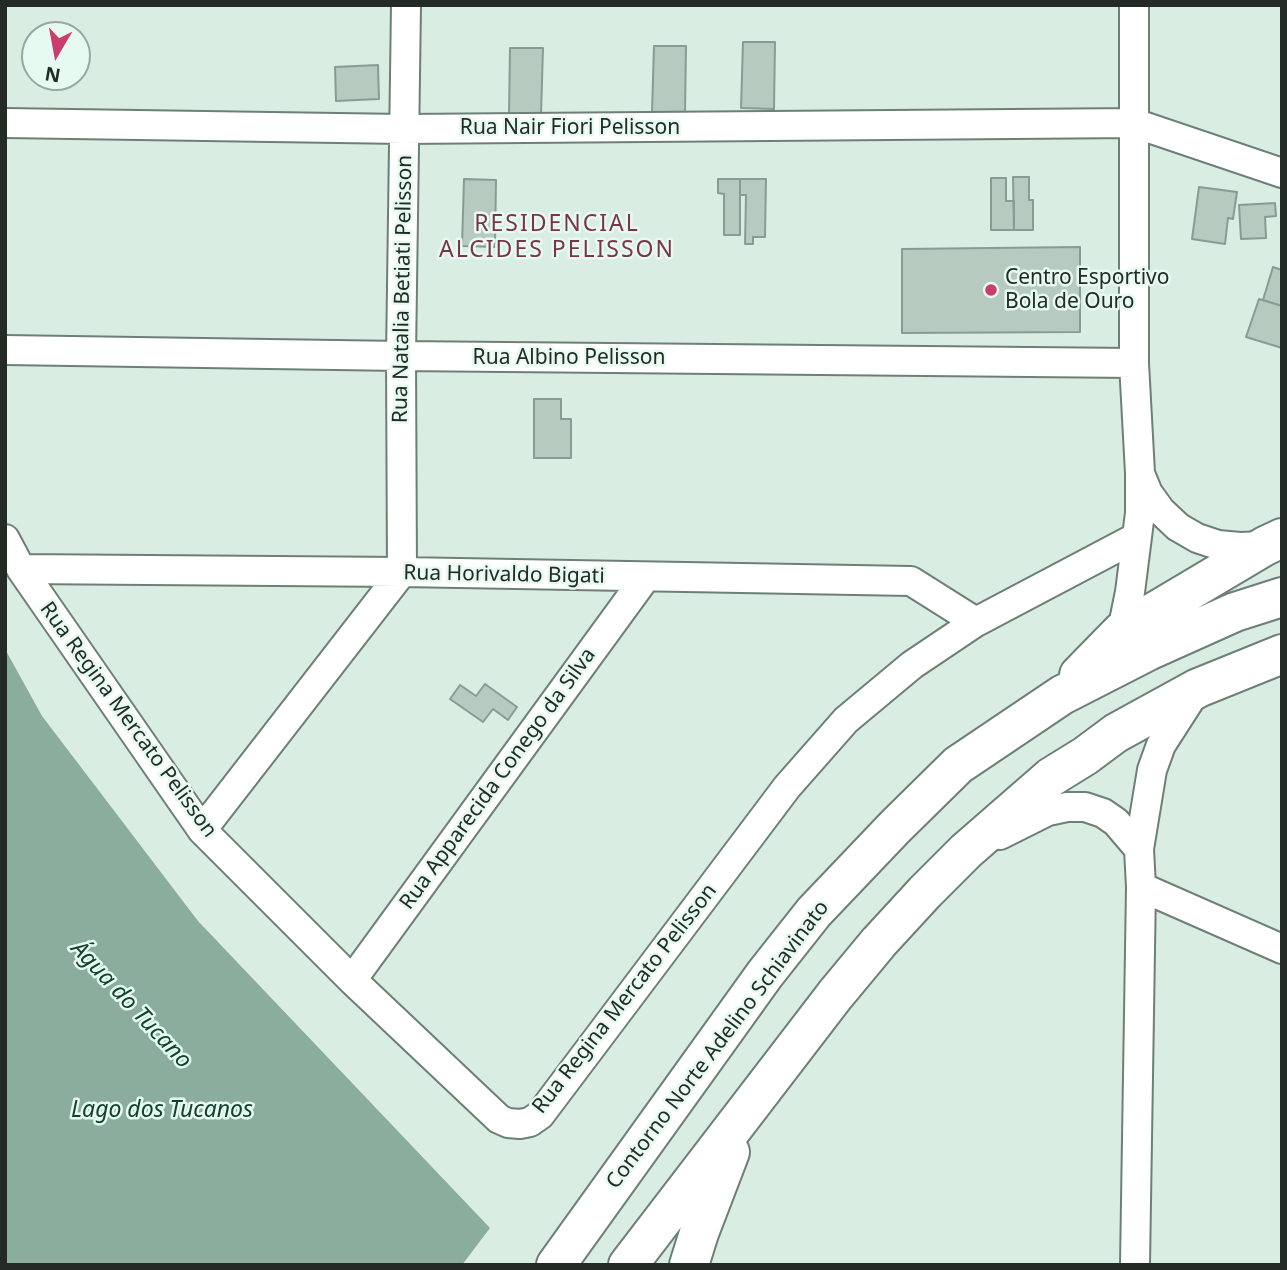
<!DOCTYPE html>
<html>
<head>
<meta charset="utf-8">
<style>
	body { margin:0 }
	#map { position:relative; width:1287px; height:1270px; overflow:hidden; background:#d9ede3; font-family:"Noto Sans",sans-serif }
	canvas { display:block }
	.frame { position:absolute; inset:0; border:7px solid #242b27; pointer-events:none }
	.north { position:absolute; left:21px; top:21px; width:70px; height:70px; box-sizing:border-box; background:#e6faf1; border:2px solid #98a7a0; border-radius:50%; rotate:190deg; font-size:19px; font-weight:700; line-height:28px; text-align:center; color:#242b27 }
	.north::after { content:''; display:block; margin:auto; width:24px; height:32px; background:#ca3d6e; clip-path:polygon(50% 0,100% 100%,50% 72%,0 100%) }
</style>
</head>
<body>
<div id="map">
<canvas width="1287" height="1270"></canvas>
<div class="frame"></div>
<div class="north">N</div>
</div>
<script>
const ctx = document.querySelector('canvas').getContext('2d');
ctx.lineJoin = 'round';
function fill(path, color) { ctx.fillStyle = color; ctx.fill(path, 'evenodd'); }
const poly = rows => new Path2D(rows.map(r => 'M' + r).join(''));
function stroke(path, color, width, dash) { ctx.strokeStyle = color; ctx.lineWidth = width; ctx.lineCap = dash ? 'butt' : 'round'; ctx.setLineDash(dash || []); ctx.stroke(path); }
function label(font, color, halo, rows, align = 'center') {
  ctx.font = font + ' "Noto Sans",sans-serif'; ctx.lineWidth = 5; ctx.setLineDash([]); ctx.textBaseline = 'middle'; ctx.strokeStyle = halo; ctx.fillStyle = color; for (const [text, x, y, turn = 0] of rows) {
    ctx.save(); ctx.translate(x, y); ctx.rotate((+turn || 0) * Math.PI / 180); ctx.textAlign = isNaN(turn) ? turn : align; if (halo) ctx.strokeText(text, 0, 0); ctx.fillText(text, 0, 0); ctx.restore();
  }
}
const water = poly([
	[5,649,42,716,198,921,490,1228,462,1265,5,1265]
]);
const building = poly([
	[743,42,775,42,774,109,741,108,743,42],
	[654,46,686,46,685,113,652,112,654,46],
	[510,48,543,48,541,115,509,114,510,48],
	[378,65,379,99,336,101,335,67,378,65],
	[1013,177,1029,177,1029,200,1033,200,1033,230,1014,230,1013,177],
	[991,178,1006,178,1006,201,1014,201,1014,230,991,230,991,178],
	[464,179,496,180,495,247,462,246,464,179],
	[718,179,740,179,740,235,724,235,724,194,718,193,718,179],
	[740,179,766,179,765,237,753,237,753,244,745,244,746,195,740,195,740,179],
	[1199,187,1237,192,1233,219,1228,218,1225,244,1192,239,1199,187],
	[1275,203,1276,216,1265,217,1266,238,1241,239,1239,205,1275,203],
	[1080,247,1080,332,902,333,902,249,1080,247],
	[1273,267,1282,270,1282,306,1263,300,1273,267],
	[1259,299,1282,306,1282,348,1246,337,1259,299],
	[534,399,561,399,561,419,571,419,571,458,534,458,534,399],
	[485,684,517,707,508,720,493,709,483,722,450,699,460,685,476,696,485,684]
]);
const minor = poly([
	[5,123,404,129,1134,123,1282,173],
	[5,350,401,356,1134,363],
	[1141,476,1148,493,1161,511,1178,527,1197,538,1218,545,1240,547,1265,546],
	[5,539,21,569,202,830,352,980,499,1119,508,1123,520,1124,530,1122,540,1115,787,787,846,720,912,665,976,622,1137,537],
	[21,569,402,572,911,581,976,622],
	[1122,631,1130,592,1140,513,1140,473,1134,363,1134,5],
	[202,830,402,572,401,356,406,5],
	[1000,835,1048,811,1067,807,1085,807,1103,813,1116,822,1139,849],
	[1141,887,1282,949],
	[352,980,645,578],
	[1135,1265,1141,887,1139,849,1152,770,1161,745,1197,689]
]);
const highway = poly([
	[1079,675,1122,631,1265,546,1282,538],
	[556,1265,765,974,814,912,895,827,958,765,1062,695,1148,651,1235,612,1282,597],
	[628,1265,835,995,879,942,925,892,966,851,1051,777,1085,756,1116,733,1198,688,1282,654],
	[689,1265,699,1233,730,1152]
]);
const markers = [
	[991,290,7,"#ca3d6e"]
];
const streetNames = [
	["Rua Nair Fiori Pelisson",570,128],
	["Rua Natalia Betiati Pelisson",403,289,-89],
	["Rua Albino Pelisson",569,358],
	["Rua Horivaldo Bigati",504,575,1],
	["Rua Regina Mercato Pelisson",128,720,54],
	["Rua Apparecida Conego da Silva",498,779,-54],
	["Rua Regina Mercato Pelisson",625,999,-52],
	["Contorno Norte Adelino Schiavinato",718,1045,-53]
];
const poiNames = [
	["Centro Esportivo",1005,278],
	["Bola de Ouro",1005,302]
];
const neighbourhoodNames = [
	["RESIDENCIAL",557,224],
	["ALCIDES PELISSON",557,250]
];
const waterNames = [
	["Água do Tucano",131,1005,47],
	["Lago dos Tucanos",162,1110]
];
fill(water, '#8aad9d');
fill(building, '#b6cac0');
stroke(building, '#899b92', 2);
stroke(minor, '#6d7f77', 32);
stroke(highway, '#6d7f77', 42);
stroke(minor, '#fff', 28);
stroke(highway, '#fff', 38);
for (const [x, y, r, color] of markers) { const dot = new Path2D(); dot.arc(x, y, r, 0, 2 * Math.PI); ctx.fillStyle = color; ctx.fill(dot); stroke(dot, '#e6faf1', 2.5); }
label('21px', '#242b27', '#e6faf1', streetNames);
label('21px', '#242b27', '#e6faf1', poiNames, 'left');
ctx.letterSpacing = '2px';
label('23px', '#7b354a', '#e6faf1', neighbourhoodNames);
ctx.letterSpacing = '0px';
label('italic 23px', '#11412f', '#e6faf1', waterNames);
</script>
</body>
</html>
